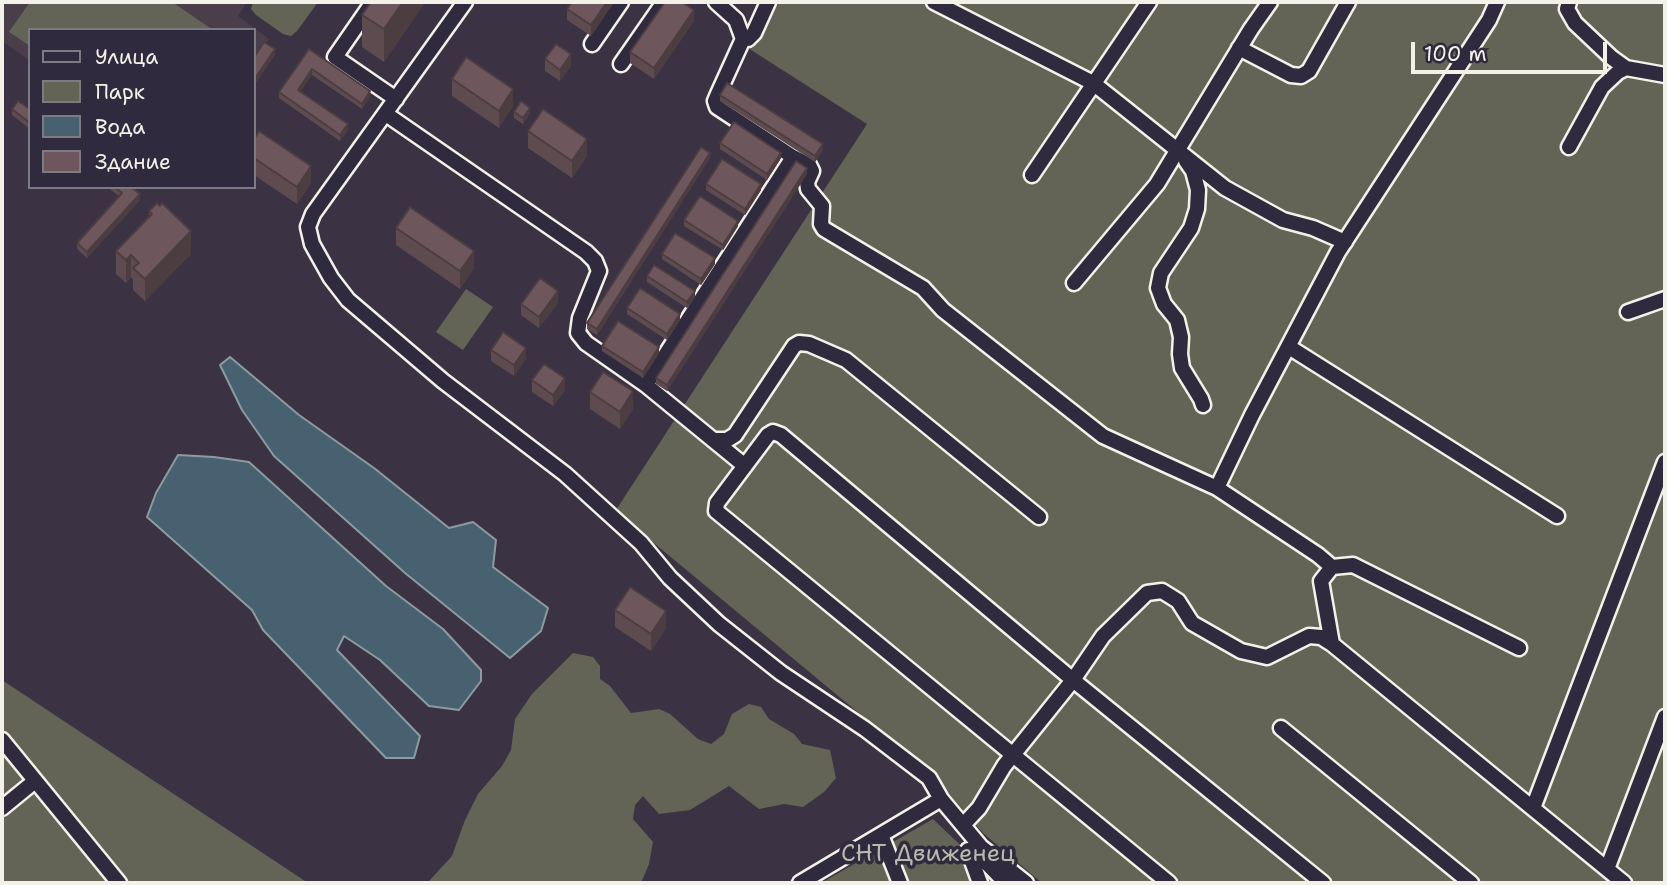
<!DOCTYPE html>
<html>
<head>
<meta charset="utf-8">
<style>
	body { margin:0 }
	#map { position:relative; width:1667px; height:885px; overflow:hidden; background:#3b3343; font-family:"Shantell Sans",sans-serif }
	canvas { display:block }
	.frame { position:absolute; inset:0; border:4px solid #f4f1e8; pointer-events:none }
	.legend { position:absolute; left:28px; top:28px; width:228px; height:161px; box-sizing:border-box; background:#2f2a3d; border:2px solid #7e7a81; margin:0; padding:9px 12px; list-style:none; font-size:21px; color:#f4f1e8 }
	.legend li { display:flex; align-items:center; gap:14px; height:35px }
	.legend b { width:35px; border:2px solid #7e7a81 }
	.scale { position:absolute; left:1411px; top:42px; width:196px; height:32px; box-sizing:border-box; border:4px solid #f4f1e8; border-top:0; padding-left:9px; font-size:21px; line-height:24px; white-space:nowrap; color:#f4f1e8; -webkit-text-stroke:5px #2f2a3d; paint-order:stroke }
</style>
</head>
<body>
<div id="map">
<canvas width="1667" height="885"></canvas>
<div class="frame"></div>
<ul class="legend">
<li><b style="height:9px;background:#2f2a3d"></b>Улица</li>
<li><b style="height:19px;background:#636456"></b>Парк</li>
<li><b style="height:19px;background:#486170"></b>Вода</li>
<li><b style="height:19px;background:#6d575c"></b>Здание</li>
</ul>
<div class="scale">100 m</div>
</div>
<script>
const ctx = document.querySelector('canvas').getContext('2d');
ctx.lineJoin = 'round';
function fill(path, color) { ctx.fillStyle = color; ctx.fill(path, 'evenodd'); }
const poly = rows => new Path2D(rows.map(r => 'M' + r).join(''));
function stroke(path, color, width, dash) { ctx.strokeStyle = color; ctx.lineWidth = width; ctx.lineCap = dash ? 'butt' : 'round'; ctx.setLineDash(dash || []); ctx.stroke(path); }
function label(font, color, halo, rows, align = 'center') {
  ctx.font = font + ' "Shantell Sans",sans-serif'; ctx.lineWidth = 7; ctx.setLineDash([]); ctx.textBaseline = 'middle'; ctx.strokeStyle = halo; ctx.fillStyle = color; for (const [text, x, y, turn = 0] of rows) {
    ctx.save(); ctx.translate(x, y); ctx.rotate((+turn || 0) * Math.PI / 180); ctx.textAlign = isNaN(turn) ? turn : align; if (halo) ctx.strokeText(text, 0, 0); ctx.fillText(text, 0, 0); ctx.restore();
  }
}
const built = poly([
	[2,2,247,2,238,16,269,39,254,59,254,30,30,30,30,61,2,41]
]);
const green = poly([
	[30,2,172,2,213,30,30,30,30,46,9,32],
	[253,2,318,2,297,31,291,36,283,34,256,15,251,9],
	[779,2,1665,2,1665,883,1042,883,983,833,931,773,625,519,616,510,867,124,748,48],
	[466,289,493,307,463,350,436,332],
	[573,653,593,657,600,666,600,679,610,686,631,713,659,709,670,714,698,739,711,744,724,734,732,714,749,704,761,707,769,719,794,734,802,744,830,750,836,778,824,792,803,807,784,804,759,809,729,786,690,810,659,814,643,796,635,805,633,819,653,842,649,864,641,883,430,883,429,881,452,856,465,820,478,794,502,766,511,750,515,719,532,694],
	[2,680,308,883,2,883],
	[933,819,1000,883,821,883]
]);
const water = poly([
	[230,357,299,415,374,468,449,528,473,522,496,540,493,567,548,608,541,631,510,658,405,573,274,456,242,410,220,365,230,357],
	[178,455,214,457,249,462,386,586,443,629,481,670,481,681,459,710,429,706,380,660,344,636,337,650,420,736,414,758,386,758,263,630,252,610,147,517,156,493,178,455]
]);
const minor = poly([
	[373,2,335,57,396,99],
	[465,2,313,214,308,227,312,244,331,278,348,300,443,381,565,474,641,543,670,578,719,624,781,673,865,729,929,778,941,799,981,847,1026,883],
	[934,2,1093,83,1225,188,1283,220,1313,228,1345,242],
	[1569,2,1567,9,1575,23,1612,58,1626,68,1665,75],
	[743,39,748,39,754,33,768,2],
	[592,44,621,2],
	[1239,48,1291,75,1301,76,1309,71,1348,2],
	[621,64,664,2],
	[386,114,586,252,595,261,599,271,580,318,578,333,586,343,646,385,745,466],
	[1569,147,1602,87,1618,72,1626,68],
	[793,157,809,165,812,171,807,182,808,189,822,206,821,224,824,229,923,288,943,310,1103,436,1217,488,1318,555,1332,567],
	[1186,161,1193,171,1198,190,1197,209,1191,228,1161,273,1158,288,1164,304,1177,320,1181,337,1180,354,1182,368,1201,399,1203,405],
	[1032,175,1149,2],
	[1074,283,1157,184,1251,29,1270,2],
	[1628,312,1665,299],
	[1289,347,1557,516],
	[646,385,793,157,717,107,715,101,718,94,743,39,736,20,716,2],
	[713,440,727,440,735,435,794,346,799,343,809,344,846,360,1039,517],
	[1217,488,1252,415,1338,252,1489,20,1497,2],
	[1332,644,1321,581,1332,567,1353,565,1519,648],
	[1281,728,1471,883],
	[2,740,119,883],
	[2,808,35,781],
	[1533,808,1665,462],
	[963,825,979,808,1004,766,1073,680,1103,636,1147,593,1162,591,1178,601,1192,623,1241,651,1267,657,1309,636,1321,637,1332,644,1624,883],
	[881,835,900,883],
	[973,849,1006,883],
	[968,850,980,883],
	[1607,869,1665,717],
	[800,883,941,799],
	[1169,883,716,511,717,503,768,435,773,432,781,435,1073,680,1323,883]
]);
const wall = poly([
	[371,2,425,2,384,62,362,47,362,15],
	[614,2,591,36,567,20,567,9],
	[694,21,654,79,630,63,630,52],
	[309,49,370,97,362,109,312,75,300,91,348,130,340,141,279,98,279,92],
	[545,59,571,66,560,81,545,71],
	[452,79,513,106,499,128,452,96],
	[720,95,823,150,815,162,720,101],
	[12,109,30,109,30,129,12,115],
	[514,112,530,113,523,124,514,118],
	[528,131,587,156,572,178,528,148],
	[254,139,311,183,297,204,254,175],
	[720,143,781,158,767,180,720,149],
	[710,158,597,335,587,329,587,323],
	[807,174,667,391,656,384,656,378],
	[706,184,761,190,745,215,706,190],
	[107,187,131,187,140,200,87,258,77,249,77,243,119,196],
	[149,211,191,254,145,301,133,290,133,280,131,277,126,283,116,274,116,251,149,218],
	[684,220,738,226,723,250,684,226],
	[396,228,474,268,460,289,396,245],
	[662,254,715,264,701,285,662,259],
	[647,276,695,297,687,308,647,282],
	[558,303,539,328,521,315,521,304],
	[627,308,680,320,667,340,627,314],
	[602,346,659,353,643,378,602,351],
	[491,350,526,359,514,376,491,361],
	[532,380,565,390,553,406,532,392],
	[590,392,633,409,620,429,590,409],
	[615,610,666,628,651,651,615,627]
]);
const shadedWall = poly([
	[403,2,425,2,384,62,384,29],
	[607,2,614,2,591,36,591,25],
	[694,10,694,21,654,79,654,68],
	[275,49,275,55,254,86,254,80],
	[571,54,571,66,560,81,560,70],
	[312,69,312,75,298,95,298,90],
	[513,89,513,106,499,128,499,111],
	[370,91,370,97,362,109,362,104],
	[530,108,530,113,523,124,523,118],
	[348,124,348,130,340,141,340,135],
	[587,139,587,156,572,178,572,161],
	[823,144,823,150,815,162,815,156],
	[710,153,710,158,597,335,597,329],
	[781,153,781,158,767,180,767,174],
	[311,166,311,183,297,204,297,187],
	[807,168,807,174,667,391,667,385],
	[761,184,761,190,745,215,745,209],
	[140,194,140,200,87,258,87,252],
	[738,221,738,226,723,250,723,245],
	[191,231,191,254,145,301,145,279],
	[474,251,474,268,460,289,460,271],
	[131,255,131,277,126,283,126,260],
	[715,258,715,264,701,285,701,279],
	[558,291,558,303,539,328,539,317],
	[695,291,695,297,687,308,687,302],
	[680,314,680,320,667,340,667,334],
	[659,347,659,353,643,378,643,372],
	[526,348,526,359,514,376,514,365],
	[565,378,565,390,553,406,553,395],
	[633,391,633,409,620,429,620,412],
	[666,611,666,628,651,651,651,634]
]);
const building = poly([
	[371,2,403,2,384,29,362,15,371,2],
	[572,2,607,2,591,25,567,9,572,2],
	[665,2,682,2,694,10,654,68,630,52,665,2],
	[264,42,275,49,254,80,254,57,264,42],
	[556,44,571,54,560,70,545,59,556,44],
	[309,49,370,91,362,104,312,69,298,90,348,124,340,135,279,92,309,49],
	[466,57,513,89,499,111,452,79,466,57],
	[727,83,823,144,815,156,720,95,727,83],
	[18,101,30,109,30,123,12,109,18,101],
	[521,101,530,108,523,118,514,112,521,101],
	[543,109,587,139,572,161,528,131,543,109],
	[734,122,781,153,767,174,720,143,734,122],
	[259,131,311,166,297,187,254,158,254,139,259,131],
	[701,147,710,153,597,329,587,323,701,147],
	[722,159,761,184,745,209,706,184,722,159],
	[796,161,807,168,667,385,656,378,796,161],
	[115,187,131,187,140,194,87,252,77,243,122,193,115,187],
	[700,196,738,221,723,245,684,220,700,196],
	[157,203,160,206,162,203,191,231,145,279,133,268,139,263,131,255,126,260,116,251,152,214,149,211,157,203],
	[410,207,474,251,460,271,396,228,410,207],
	[675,233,715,258,701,279,662,254,675,233],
	[654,265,695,291,687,302,647,276,654,265],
	[540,278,558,291,539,317,521,304,540,278],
	[640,288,680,314,667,334,627,308,640,288],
	[618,321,659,347,643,372,602,346,618,321],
	[503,332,526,348,514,365,491,350,503,332],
	[544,364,565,378,553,395,532,380,544,364],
	[603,372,633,391,620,412,590,392,603,372],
	[630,587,666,611,651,634,615,610,630,587]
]);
const parkNames = [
	["СНТ Движенец",928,855]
];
fill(built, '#4a3e4a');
fill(green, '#636456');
fill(water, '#486170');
stroke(water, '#8d9ba0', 2);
stroke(minor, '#f4f1e8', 19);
stroke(minor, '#2f2a3d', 14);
fill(wall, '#5e4b4f');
fill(shadedWall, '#4c3d40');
fill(building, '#6d575c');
stroke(building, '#4c3d40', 2);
label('24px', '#bab9ae', '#2f2a3d', parkNames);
</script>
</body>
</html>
